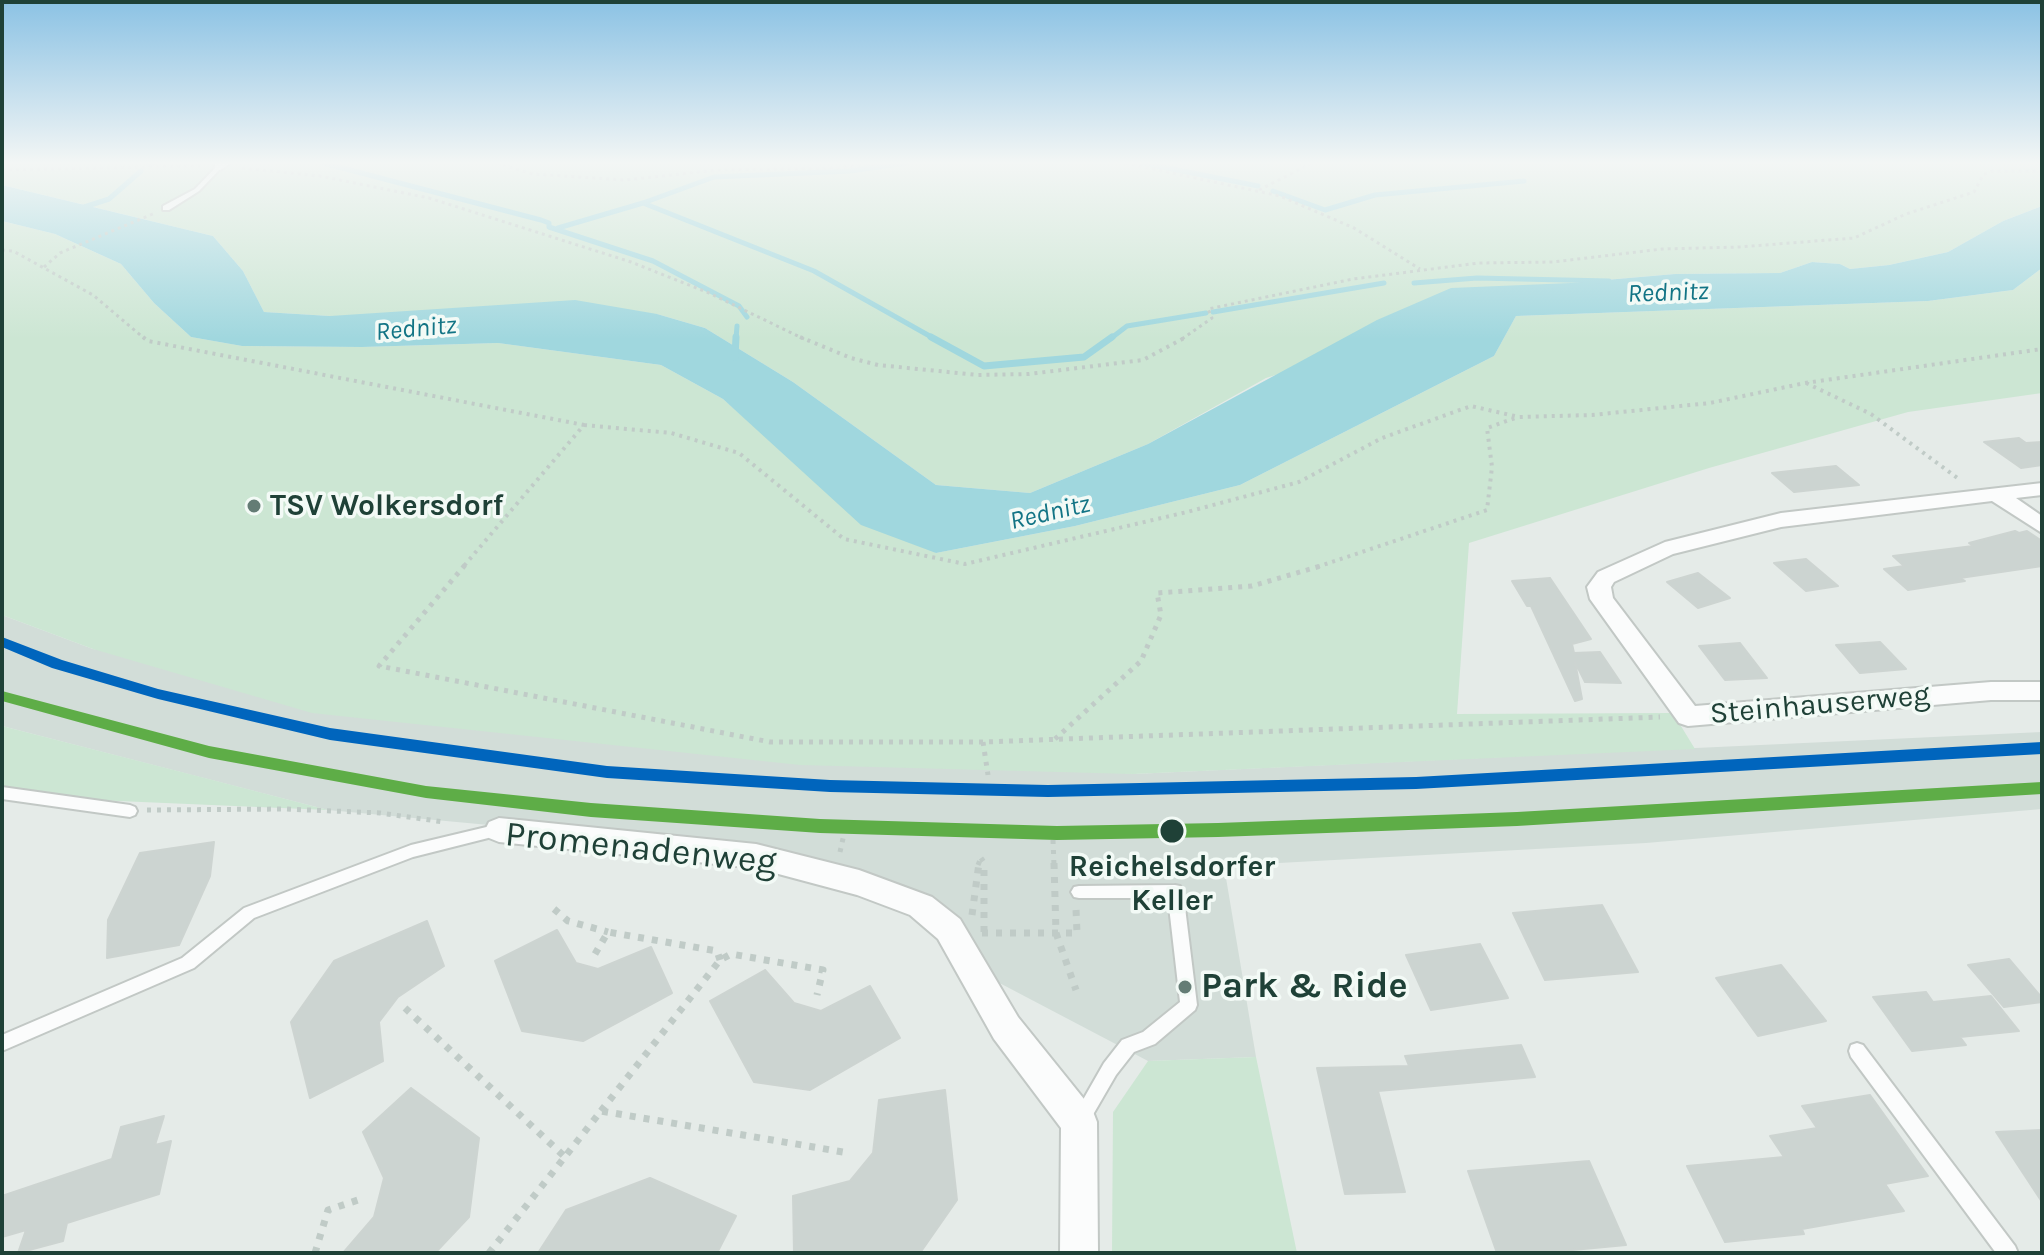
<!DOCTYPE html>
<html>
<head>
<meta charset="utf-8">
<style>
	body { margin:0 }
	#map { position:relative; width:2044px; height:1255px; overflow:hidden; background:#e5ebe8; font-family:Karla,sans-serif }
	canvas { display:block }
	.frame { position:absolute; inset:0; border:4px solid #1f4137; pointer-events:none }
</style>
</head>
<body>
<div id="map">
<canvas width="2044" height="1255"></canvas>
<div class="frame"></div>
</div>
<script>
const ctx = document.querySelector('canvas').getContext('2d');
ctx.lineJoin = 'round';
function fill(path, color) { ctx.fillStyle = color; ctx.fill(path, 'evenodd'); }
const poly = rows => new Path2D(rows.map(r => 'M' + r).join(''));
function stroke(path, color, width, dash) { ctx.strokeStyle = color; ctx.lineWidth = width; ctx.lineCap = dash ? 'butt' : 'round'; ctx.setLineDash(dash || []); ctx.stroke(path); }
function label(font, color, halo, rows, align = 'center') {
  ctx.font = font + ' Karla,sans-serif'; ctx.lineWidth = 7; ctx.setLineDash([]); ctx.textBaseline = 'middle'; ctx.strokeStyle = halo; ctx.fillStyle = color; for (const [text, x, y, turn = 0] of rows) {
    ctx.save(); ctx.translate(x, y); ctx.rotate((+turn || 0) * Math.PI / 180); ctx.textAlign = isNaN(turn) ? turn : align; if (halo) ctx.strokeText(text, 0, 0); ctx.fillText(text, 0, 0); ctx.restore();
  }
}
const built = poly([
	[2,615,93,649,1133,774,2042,732,2042,809,1646,843,1224,866,1256,1057,1148,1061,950,957,943,904,800,854,328,810,2,726]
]);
const green = poly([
	[2,163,2042,163,2042,206,2003,221,1948,252,1889,265,1850,269,1840,264,1812,262,1780,273,1675,274,1571,283,1266,378,1148,444,1030,493,936,485,793,382,705,328,657,314,330,316,264,312,243,271,213,236,2,185],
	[2,221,55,234,121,264,154,303,191,337,242,346,362,347,498,343,661,365,723,399,776,445,936,553,1075,526,1240,485,1494,356,1516,316,1928,301,2013,290,2042,268,2042,393,1908,412,1709,468,1469,543,1457,714,1673,713,1695,749,1133,774,800,765,312,713,93,649,2,615],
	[2,726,197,776,328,810,2,796],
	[1256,1057,1297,1253,1112,1253,1113,1112,1148,1061]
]);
const water = poly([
	[2,185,213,236,243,271,264,312,330,316,575,300,657,314,705,328,793,382,936,485,1030,493,1148,444,1377,320,1451,288,1571,283,1675,274,1780,273,1812,262,1840,264,1850,269,1889,265,1948,252,2003,221,2042,206,2042,268,2013,290,1928,301,1516,316,1494,356,1240,485,1075,526,936,553,861,525,723,399,661,365,498,343,362,347,242,346,191,337,154,303,121,264,55,234,2,221]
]);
const streamFar1 = poly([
	[323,163,541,220,549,223,549,227,653,261,739,306,747,317],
	[1142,163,1258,186],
	[149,165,153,163],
	[1273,191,1325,210,1375,195,1524,181],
	[643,203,814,271,935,339],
	[78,209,109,199,141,171],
	[558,228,643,203,714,177,850,171,906,163],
	[1414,283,1477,278,1609,281],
	[1213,312,1384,283],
	[736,339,737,326],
	[1110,339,1127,326,1206,313]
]);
const stream = poly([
	[931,337,984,366,1084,357,1112,337],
	[735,357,736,337]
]);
const building = poly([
	[2019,438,2026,443,2042,442,2042,465,2021,468,1984,442,2019,438],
	[1836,466,1859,485,1794,492,1772,473,1836,466],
	[2015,531,2019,533,2027,531,2042,541,2042,566,1960,578,1965,581,1908,590,1884,569,1904,566,1893,556,1973,546,1969,543,2015,531],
	[1806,559,1838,586,1806,591,1774,563,1806,559],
	[1698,573,1730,598,1698,608,1667,582,1698,573],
	[1550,578,1591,639,1572,644,1574,653,1600,652,1621,683,1585,682,1575,662,1582,699,1575,701,1531,606,1527,606,1512,581,1550,578],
	[1880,642,1906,669,1860,673,1836,645,1880,642],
	[1740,643,1767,678,1725,680,1699,646,1740,643],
	[214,842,210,876,179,945,107,958,108,920,140,853,214,842],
	[1602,905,1638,972,1545,980,1513,913,1602,905],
	[427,921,444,966,398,997,379,1022,383,1061,310,1098,291,1022,334,961,427,921],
	[557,930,576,963,598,969,651,947,672,993,583,1041,522,1031,495,961,557,930],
	[1480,944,1508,998,1431,1010,1406,955,1480,944],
	[2009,959,2042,998,2042,1002,2004,1007,1968,965,2009,959],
	[1781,965,1826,1021,1758,1036,1716,978,1781,965],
	[765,970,794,1003,821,1011,870,986,900,1038,810,1090,754,1082,710,1001,765,970],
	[1926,992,1933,1002,1991,996,2019,1031,1960,1037,1966,1045,1912,1051,1873,997,1926,992],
	[1521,1045,1535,1077,1378,1091,1405,1192,1345,1194,1317,1068,1409,1066,1405,1056,1521,1045],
	[411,1088,479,1138,469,1217,435,1253,343,1253,374,1217,384,1178,363,1132,411,1088],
	[945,1090,957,1200,920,1253,794,1253,793,1196,850,1181,873,1153,879,1100,945,1090],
	[1870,1095,1928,1176,1885,1184,1904,1211,1802,1229,1804,1234,1725,1242,1687,1166,1784,1157,1770,1136,1817,1128,1802,1106,1870,1095],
	[164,1116,155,1145,171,1141,159,1194,67,1223,63,1241,18,1253,26,1230,2,1237,2,1196,112,1159,121,1127,164,1116],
	[2042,1130,2042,1202,1996,1132,2042,1130],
	[1589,1161,1626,1245,1541,1253,1497,1253,1468,1171,1589,1161],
	[650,1178,736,1216,717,1253,538,1253,566,1210,650,1178]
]);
const pathFar3 = poly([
	[496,163,533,174,625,180,717,170,838,168,886,163],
	[1125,163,1280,196,1354,228,1420,269],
	[242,168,320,176,429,198,631,262,709,293,804,339],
	[2,170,200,166],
	[1259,190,1312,163],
	[2,250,13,251,93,295,145,339],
	[44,267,60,253,155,213],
	[1182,339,1212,318,1208,309,1353,279,1479,263,1553,262,1662,249,1739,247,1854,238,1906,214,1974,192,1983,175,1992,171,2042,171]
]);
const pathFar2 = poly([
	[143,337,148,341,584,425,463,567],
	[800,337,851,358,878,365,978,375,1029,374,1143,360,1186,337],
	[1806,383,1871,414,1960,480],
	[584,425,671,433,739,453,844,539,965,564,1187,512,1299,482,1382,438,1471,406,1519,417,1592,415,1710,403,1805,383,2042,349],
	[1317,567,1487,510,1492,467,1487,428,1518,417]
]);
const pathFar1 = poly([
	[465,565,379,666,770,742,983,742,1660,717],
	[1055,739,1141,661,1161,615,1157,593,1252,586,1324,565],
	[983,742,988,775],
	[147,810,286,809,380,813,444,822],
	[1053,840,1054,865],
	[840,852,844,834],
	[981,858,986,865],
	[978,865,981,858]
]);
const path = poly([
	[1054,863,1056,933,1076,990],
	[554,909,568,921,608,932],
	[972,915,979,863],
	[984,932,984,863],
	[982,933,1077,933,1076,909],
	[595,954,608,932,717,951,720,960],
	[405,1008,565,1157],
	[601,1111,720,960,731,954,823,970,817,995],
	[315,1253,328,1210,361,1199],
	[489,1253,601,1111,849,1153]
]);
const service = poly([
	[218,165,223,166,199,191,169,210,163,210,163,206,195,189,218,165],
	[2,787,130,805,135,807,137,811,135,815,130,817,2,799,2,787],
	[499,824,504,826,506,830,504,834,413,857,254,918,194,968,2,1051,2,1035,182,958,244,908,411,845,499,824],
	[1175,885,1180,886,1183,891,1197,1005,1195,1010,1155,1044,1134,1052,1116,1075,1087,1125,1081,1128,1075,1125,1072,1119,1104,1063,1122,1040,1143,1032,1180,1002,1168,898,1079,898,1074,897,1071,892,1074,887,1079,886,1175,885],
	[1857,1043,1863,1045,2015,1246,2018,1253,1996,1253,1851,1057,1849,1051,1851,1045,1857,1043]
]);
const minor = poly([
	[215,163,231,163,220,170,215,169,215,163],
	[2042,483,2042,495,2016,498,2042,516,2042,533,1992,501,1781,527,1673,554,1614,582,1611,587,1613,598,1695,706,1991,682,2042,682,2042,700,1991,700,1688,726,1679,723,1590,599,1587,587,1598,572,1665,542,1781,513,2042,483],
	[499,818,756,844,859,870,932,897,960,919,1018,1017,1092,1109,1097,1122,1098,1253,1060,1253,1061,1128,994,1039,938,939,910,915,857,895,756,868,499,842,489,838,485,830,489,822,499,818]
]);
const rail1 = poly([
	[2,691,209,746,426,786,591,803,820,819,1057,826,1218,823,1517,812,2042,782,2042,794,1517,826,1218,837,1057,840,820,833,591,817,426,798,209,758,2,701,2,691]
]);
const rail2 = poly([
	[2,637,62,660,158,689,330,728,607,766,830,780,1048,785,1416,777,2042,742,2042,754,1416,789,1048,797,830,792,607,778,330,740,158,699,52,668,2,647,2,637]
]);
const markers = [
	[254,506,8,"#647c75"],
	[1172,831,13,"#1f4137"],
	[1185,987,8,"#647c75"]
];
const farWaternames = [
	["Rednitz",1668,293,-2],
	["Rednitz",416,329,-5],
	["Rednitz",1050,513,-13]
];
const poiNames = [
	["TSV Wolkersdorf",270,506]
];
const streetNames = [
	["Steinhauserweg",1820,705,-5]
];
const stopNames = [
	["Reichelsdorfer",1172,867],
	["Keller",1172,901]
];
const nearStreetnames = [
	["Promenadenweg",641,849,6]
];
const nearPoinames = [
	["Park & Ride",1201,987]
];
fill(built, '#d2ddd8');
fill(green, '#cce6d3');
fill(water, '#a0d7de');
stroke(streamFar1, '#a0d7de', 5);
stroke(stream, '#a0d7de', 7);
fill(building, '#ccd4d1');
stroke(building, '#cdd4d1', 2);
stroke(service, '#c2c8c5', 4);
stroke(minor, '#c2c8c5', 4);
stroke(pathFar3, '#c0cbc7', 3, [3, 4]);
stroke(pathFar2, '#c0cbc7', 4, [3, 5]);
stroke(pathFar1, '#c0cbc7', 5, [4, 6]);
stroke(path, '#c0cbc7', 7, [6, 8]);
fill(service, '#fbfcfc');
fill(minor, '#fbfcfc');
fill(rail1, '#5ead47');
fill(rail2, '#0065bd');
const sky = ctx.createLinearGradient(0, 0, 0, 339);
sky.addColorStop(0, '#8bc2e4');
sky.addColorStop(0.48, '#f3f6f5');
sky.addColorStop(1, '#f3f6f500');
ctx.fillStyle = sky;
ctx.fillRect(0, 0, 2044, 339);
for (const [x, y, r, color] of markers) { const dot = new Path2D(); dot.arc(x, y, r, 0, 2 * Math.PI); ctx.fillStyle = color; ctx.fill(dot); stroke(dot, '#f3faf6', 3); }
label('italic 26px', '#127485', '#f3faf6', farWaternames);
label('bold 30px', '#1f4137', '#f3faf6', poiNames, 'left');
label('30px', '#1f4137', '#f3faf6', streetNames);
label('bold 30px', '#1f4137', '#f3faf6', stopNames);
label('36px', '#1f4137', '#f3faf6', nearStreetnames);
label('bold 36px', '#1f4137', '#f3faf6', nearPoinames, 'left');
</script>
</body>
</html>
